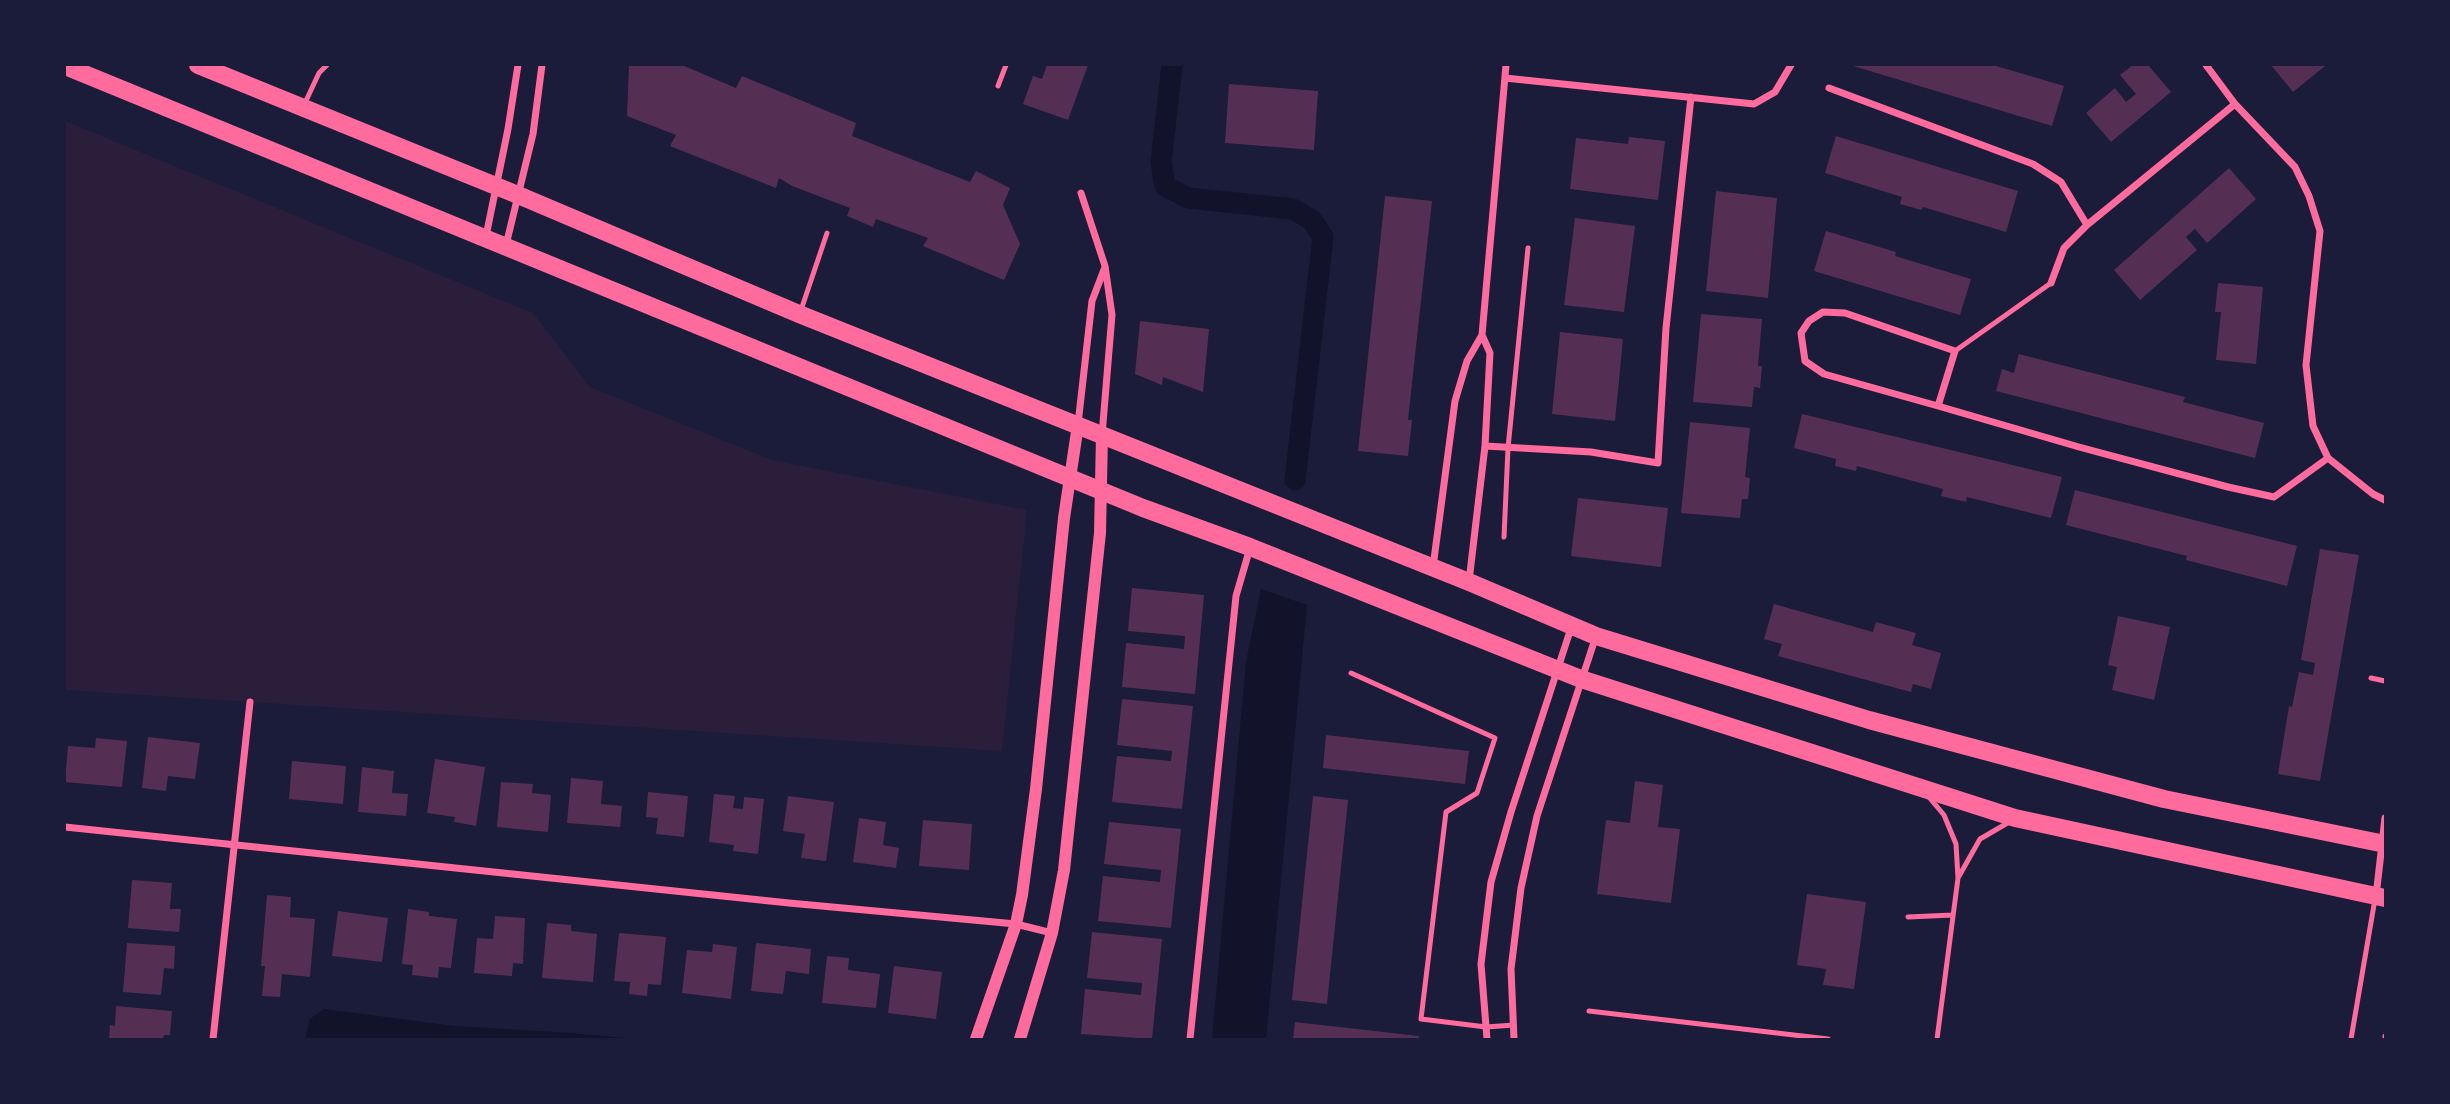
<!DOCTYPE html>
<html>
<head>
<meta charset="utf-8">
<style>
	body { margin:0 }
	#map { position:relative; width:2450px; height:1104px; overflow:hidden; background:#1b1b3a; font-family:Montserrat,sans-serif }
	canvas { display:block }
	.frame { position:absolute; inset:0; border:66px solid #1b1b3a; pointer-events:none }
</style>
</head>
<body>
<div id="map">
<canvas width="2450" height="1104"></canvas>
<div class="frame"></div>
</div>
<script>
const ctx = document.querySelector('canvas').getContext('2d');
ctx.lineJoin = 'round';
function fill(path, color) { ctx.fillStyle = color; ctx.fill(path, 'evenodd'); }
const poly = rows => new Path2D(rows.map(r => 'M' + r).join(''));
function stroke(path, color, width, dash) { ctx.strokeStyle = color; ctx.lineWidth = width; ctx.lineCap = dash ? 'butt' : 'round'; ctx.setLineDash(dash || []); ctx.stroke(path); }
const green = poly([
	[65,121,533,313,590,387,772,460,1027,510,1002,751,65,690]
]);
const water = poly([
	[1261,589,1307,605,1266,1039,1212,1039,1246,662],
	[324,1009,454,1026,570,1033,637,1039,305,1039,310,1019]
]);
const canal = poly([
	[1172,65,1161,162,1165,186,1188,198,1293,209,1312,220,1323,237,1295,480]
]);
const building = poly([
	[629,65,682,65,736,88,742,76,856,123,852,136,970,182,976,171,1010,188,1003,205,1020,244,1004,280,923,246,928,238,876,219,873,227,847,216,850,208,792,186,779,178,776,188,670,146,676,135,627,116],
	[1047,65,1088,65,1068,120,1023,104,1033,76,1042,79],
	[1850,65,1993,65,2064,86,2052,126],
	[2133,65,2148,65,2171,92,2111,142,2086,113,2115,88,2126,102,2136,94,2120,75],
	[2271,65,2324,65,2325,66,2293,92],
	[1229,84,1318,91,1314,150,1225,143],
	[1836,136,2018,191,2006,232,1923,207,1921,210,1900,204,1902,197,1825,173],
	[1629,137,1665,141,1658,200,1570,189,1576,138,1628,144],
	[2229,168,2256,199,2207,243,2195,229,2186,237,2197,250,2140,300,2114,270],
	[1716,191,1777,198,1768,298,1706,291],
	[1385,196,1432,201,1408,420,1412,420,1408,456,1358,451],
	[1575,218,1635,226,1624,312,1564,305],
	[1826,231,1896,252,1895,256,1971,279,1960,315,1814,271],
	[2218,283,2263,287,2256,364,2216,360,2221,312,2215,312],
	[1701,314,1762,319,1758,366,1762,366,1760,388,1754,387,1752,407,1693,402],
	[1140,321,1209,329,1203,392,1163,377,1162,385,1135,374],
	[1560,332,1623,339,1615,421,1552,414],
	[2019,354,2185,397,2183,402,2264,423,2255,458,1996,391,2002,369,2014,373],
	[1802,414,2062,477,2051,518,1967,497,1966,502,1941,496,1943,489,1857,466,1856,471,1835,466,1836,459,1794,448],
	[1690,422,1750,428,1745,477,1750,478,1748,499,1742,499,1740,518,1681,513],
	[2075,490,2297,546,2287,586,2186,560,2187,556,2066,525],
	[1578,498,1668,508,1661,567,1571,556],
	[2320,549,2359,555,2320,781,2278,774,2289,706,2292,707,2299,672,2313,675,2315,663,2301,660],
	[1132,588,1204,595,1195,694,1122,687,1126,643,1184,649,1185,636,1128,631],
	[1774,604,1873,632,1876,622,1916,633,1912,645,1941,653,1931,689,1913,684,1911,692,1778,656,1782,644,1764,639],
	[2118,616,2170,627,2154,700,2112,690,2117,667,2108,665],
	[1122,699,1193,706,1182,809,1112,802,1117,756,1171,761,1172,751,1117,745],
	[1326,735,1469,751,1465,784,1323,768],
	[148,737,200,743,195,779,168,776,166,791,142,788],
	[96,738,127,741,122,787,65,782,68,746,95,748],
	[435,759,485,767,476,826,454,822,455,817,427,813],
	[292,761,346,766,343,804,289,799],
	[362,767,394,771,392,793,408,794,406,816,358,812],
	[571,778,603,781,601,804,622,806,620,827,567,823],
	[1635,781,1663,785,1658,827,1680,829,1671,903,1597,894,1606,820,1630,823],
	[501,782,533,784,532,793,551,795,548,832,497,827],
	[648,792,688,796,684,837,656,834,658,818,646,817],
	[714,794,735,796,733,808,743,809,744,797,764,799,758,854,733,851,734,845,709,842],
	[788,796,834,802,826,861,801,858,805,834,783,831],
	[1313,796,1348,800,1327,1004,1292,1000],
	[859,818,886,822,883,845,899,848,896,868,853,862],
	[923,820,972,824,969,870,919,866],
	[1109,822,1181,829,1171,928,1098,921,1103,876,1160,882,1161,870,1104,864],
	[132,880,172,883,170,909,181,909,179,932,128,928],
	[1807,894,1866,902,1854,989,1823,985,1826,969,1797,965],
	[267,895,291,897,290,917,315,919,310,977,282,974,280,997,262,996,265,966,261,966],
	[408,909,429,912,429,916,457,919,451,968,439,967,438,978,412,975,413,965,402,964],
	[338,911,388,918,382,962,332,956],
	[495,916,525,918,523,964,513,963,512,976,474,973,477,938,493,939],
	[547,923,571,925,571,931,597,934,593,982,542,978],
	[1092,932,1162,939,1152,1039,1081,1034,1085,989,1141,995,1142,983,1087,978],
	[619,933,666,937,661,985,648,984,647,996,629,994,630,982,614,981],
	[127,943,175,946,174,969,164,968,161,995,123,992],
	[756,943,811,949,809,974,786,971,783,994,751,991],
	[713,944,737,947,731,999,682,993,687,950,712,952],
	[827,956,849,958,848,970,880,974,876,1008,822,1003],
	[894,966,942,972,936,1019,888,1013],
	[116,1006,172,1011,170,1035,164,1035,163,1039,109,1039,110,1025,115,1026],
	[1295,1022,1419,1036,1419,1039,1293,1039]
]);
const service = poly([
	[998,86,1006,65],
	[304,105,319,73,327,65],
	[800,313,827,233],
	[1955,351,2051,283],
	[1504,537,1508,448,1528,248],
	[1351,673,1495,738,1477,793,1446,812,1421,1019,1486,1027,1514,1025],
	[2371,678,2385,681],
	[1928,796,1944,815,1956,844,1958,878,1937,1039],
	[1958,878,1980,839,2011,821],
	[1908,917,1953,915],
	[1589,1011,1828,1039],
	[2351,1039,2375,899],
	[2385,1039,2385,1036]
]);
const minor = poly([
	[2206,65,2235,104,2295,167,2309,196,2320,231,2306,365,2313,426,2328,458,2373,494,2385,500],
	[1505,78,1754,104,1775,92,1791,65],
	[1829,88,2033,164,2061,182,2087,225],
	[1081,193,1105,266,1112,315,1102,435],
	[486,236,508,129,518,65],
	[506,245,533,134,542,65],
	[2051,283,2064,248,2087,225,2235,104],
	[1938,406,1955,351,1845,313,1823,312,1809,321,1801,333,1805,361,1824,374,1938,406,2079,447,2228,487,2274,497,2328,458],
	[1078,424,1092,301,1105,267],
	[1485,446,1591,452,1658,463,1666,328,1691,97],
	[1433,567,1455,401,1467,361,1482,335,1506,65],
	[1469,581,1485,446,1490,353,1482,335],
	[65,827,789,903,1016,924,1052,933],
	[2376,896,2385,818],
	[213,1039,250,702],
	[1190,1039,1236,596,1250,548],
	[1487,1039,1481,964,1491,882,1511,812,1572,625],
	[1514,1039,1511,969,1521,888,1537,816,1596,636]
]);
const tertiary = poly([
	[976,1039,1016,924,1022,895,1036,789,1064,518,1078,425],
	[1020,1039,1052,933,1064,870,1100,533,1102,435]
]);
const primary = poly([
	[198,65,518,195,799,314,1469,582,1596,636,1869,720,2164,799,2385,844],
	[65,66,1143,508,1250,547,1581,679,2015,818,2385,898]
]);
fill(green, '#2a1e3b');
fill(water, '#12122b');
stroke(canal, '#12122b', 21);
fill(building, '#542f53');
stroke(service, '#ff6b9d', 5);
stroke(minor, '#ff6b9d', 7);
stroke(tertiary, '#ff6b9d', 12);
stroke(primary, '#ff6b9d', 18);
</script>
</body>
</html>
